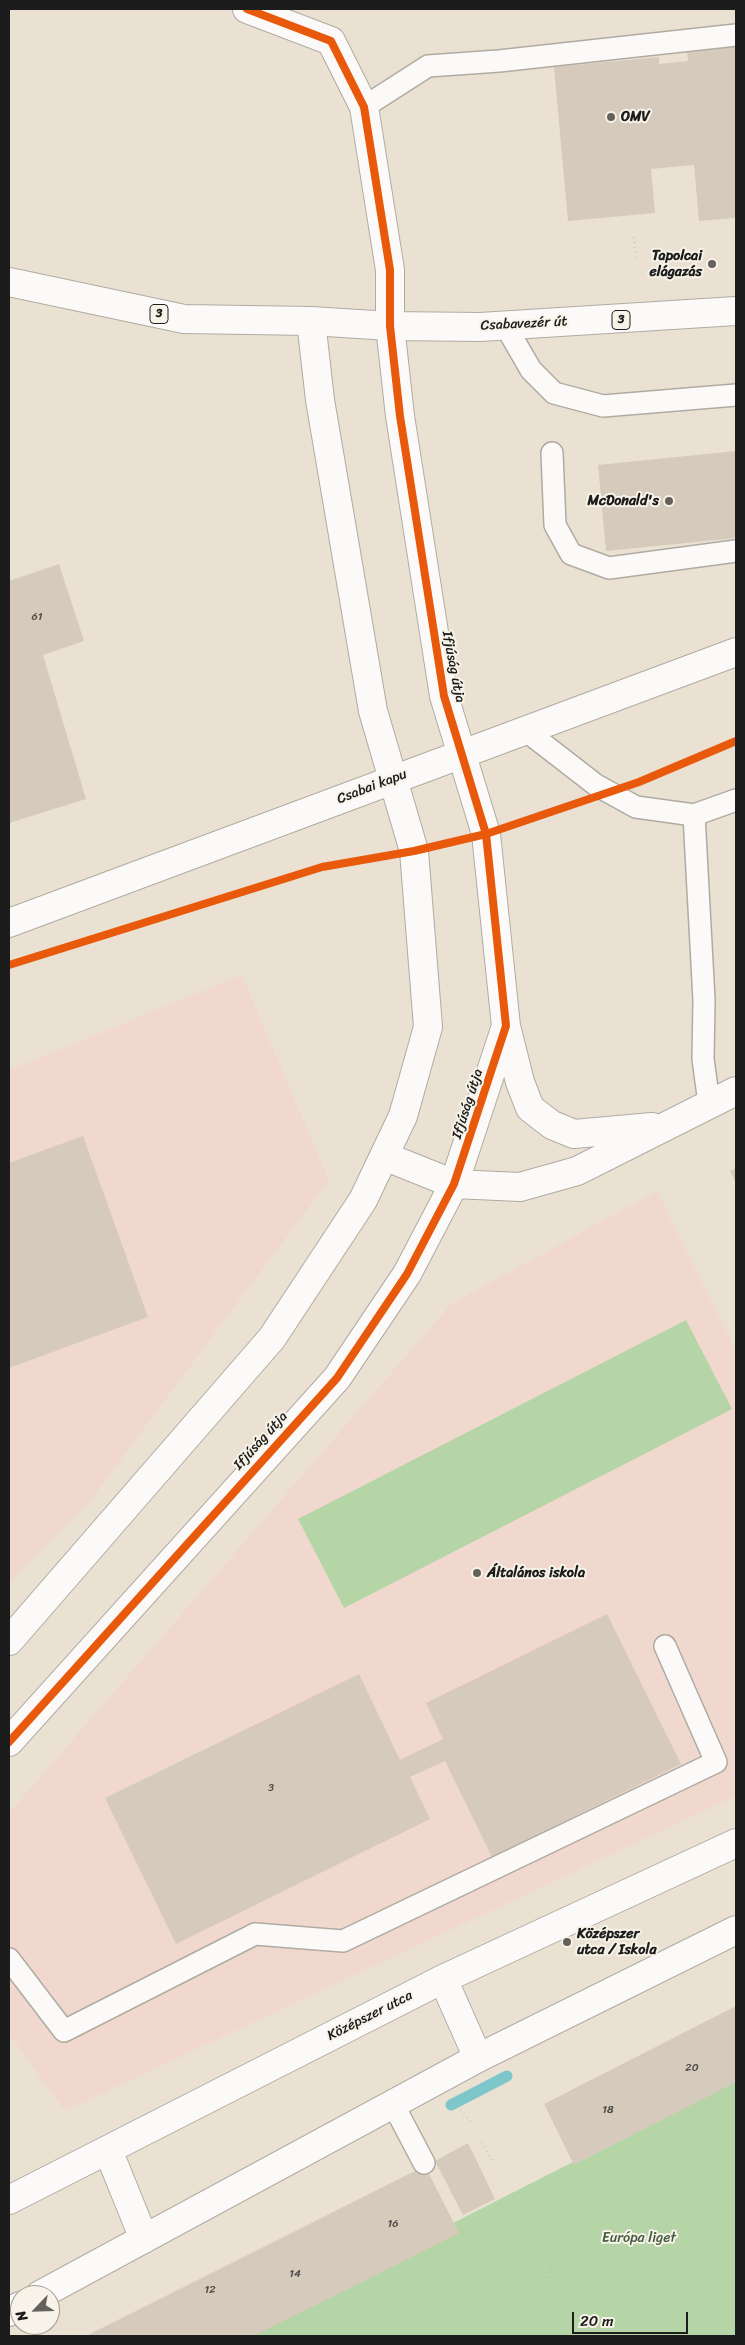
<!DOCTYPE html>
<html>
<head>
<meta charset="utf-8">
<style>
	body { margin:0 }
	#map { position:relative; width:745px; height:2345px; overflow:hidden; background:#eae1d3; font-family:Sriracha,sans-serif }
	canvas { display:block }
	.frame { position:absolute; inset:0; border:10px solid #1c1c1c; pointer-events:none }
	.north { position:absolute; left:10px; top:2285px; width:50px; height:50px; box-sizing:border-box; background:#f7f3e8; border:1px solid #9f9d96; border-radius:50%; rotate:246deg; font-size:14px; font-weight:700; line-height:20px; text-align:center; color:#1c1c1c }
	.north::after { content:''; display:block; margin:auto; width:18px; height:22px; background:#64615c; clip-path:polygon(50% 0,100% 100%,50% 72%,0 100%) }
	.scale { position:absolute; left:572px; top:2312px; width:116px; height:22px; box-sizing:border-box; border:2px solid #1c1c1c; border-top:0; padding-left:6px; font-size:15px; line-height:18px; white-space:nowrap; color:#1c1c1c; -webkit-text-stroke:4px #f7f3e8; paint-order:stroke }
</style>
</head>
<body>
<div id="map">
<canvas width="745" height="2345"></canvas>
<div class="frame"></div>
<div class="north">N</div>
<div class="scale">20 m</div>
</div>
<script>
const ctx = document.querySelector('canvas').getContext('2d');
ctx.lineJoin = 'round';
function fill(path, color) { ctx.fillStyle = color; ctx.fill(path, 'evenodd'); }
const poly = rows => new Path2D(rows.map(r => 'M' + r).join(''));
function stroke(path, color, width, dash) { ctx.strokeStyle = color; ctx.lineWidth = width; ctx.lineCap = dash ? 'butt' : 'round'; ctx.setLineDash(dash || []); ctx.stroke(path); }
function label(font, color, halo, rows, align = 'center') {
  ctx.font = font + ' Sriracha,sans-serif'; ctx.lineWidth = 4; ctx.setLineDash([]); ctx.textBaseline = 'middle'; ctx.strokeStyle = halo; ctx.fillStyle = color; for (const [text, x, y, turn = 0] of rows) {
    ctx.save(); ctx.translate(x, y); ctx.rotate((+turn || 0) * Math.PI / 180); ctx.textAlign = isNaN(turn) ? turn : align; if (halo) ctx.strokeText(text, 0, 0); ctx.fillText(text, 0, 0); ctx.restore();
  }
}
const built = poly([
	[242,975,329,1180,90,1501,9,1583,9,1070],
	[657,1191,736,1350,736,1796,65,2111,9,2034,9,1813,451,1304]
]);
const green = poly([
	[686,1320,732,1409,344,1608,298,1519],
	[736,2079,736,2336,231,2336]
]);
const stream = poly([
	[451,2105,507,2076]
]);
const building = poly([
	[736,25,736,218,699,221,694,165,651,169,655,213,568,221,554,67,659,57,659,64,688,61,685,29],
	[736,451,736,538,606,551,598,465],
	[59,564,84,641,43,655,86,799,9,823,9,581],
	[83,1136,148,1317,9,1368,9,1163],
	[736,1168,736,1183,730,1171],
	[607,1614,681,1764,492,1857,445,1761,410,1777,430,1819,176,1944,105,1798,359,1674,400,1760,443,1739,426,1703],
	[736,2006,736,2082,574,2165,544,2104],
	[468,2143,495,2199,463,2215,435,2161],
	[425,2166,459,2233,360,2283,253,2336,86,2336]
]);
const path = poly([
	[634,237,636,260],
	[460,2110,474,2125],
	[482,2142,494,2163],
	[532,2238,556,2292]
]);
const lane = poly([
	[364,107,428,66,499,61,736,35],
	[505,325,531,370,554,393,603,406,736,395],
	[552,453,555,525,571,554,609,568,736,551],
	[525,730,596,785,636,807,694,815,736,800],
	[694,815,704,1000,703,1059,709,1103],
	[9,1959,64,2031,255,1934,343,1941,716,1762,665,1646],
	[393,2104,424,2163]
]);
const street = poly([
	[506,1026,520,1082,530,1108,552,1125,574,1134,652,1127],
	[384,1156,454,1184,520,1187,577,1171,736,1091],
	[9,1641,272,1338,363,1200,403,1116,428,1027,414,851,373,711,320,400,311,321],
	[9,1742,337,1378,407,1274,454,1184,506,1026,486,834,444,696,400,416,390,326,390,270,364,107,331,41,247,9],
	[443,1979,478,2058],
	[108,2150,144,2239],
	[9,2200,443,1979,736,1843],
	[40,2295,478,2058,736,1930],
	[9,2312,20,2306]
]);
const secondary = poly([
	[9,923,736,652]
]);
const primary = poly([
	[9,282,184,319,311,321,390,326,480,327,736,311]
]);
const cycleway = poly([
	[9,965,322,867,414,851,486,834,639,782,736,741],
	[9,1742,337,1378,407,1274,454,1184,506,1026,486,834,444,696,400,416,390,326,390,270,364,107,331,41,247,9]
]);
const markers = [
	[611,117,5,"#64615c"],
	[712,264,5,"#64615c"],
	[669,501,5,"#64615c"],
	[477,1573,5,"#64615c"],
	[567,1942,5,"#64615c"]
];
const numberNames = [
	["61",37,617],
	["3",271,1788],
	["20",692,2068],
	["18",608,2110],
	["16",393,2224],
	["14",295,2274],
	["12",210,2290]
];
const shields = [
	[159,314,18],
	[621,320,18]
];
const shieldNames = [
	["3",159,314],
	["3",621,320]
];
const poiNames = [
	["OMV",621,117],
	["Tapolcai",702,256,"right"],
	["elágazás",702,272,"right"],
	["McDonald's",659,501,"right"],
	["Általános iskola",487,1573],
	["Középszer",577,1934],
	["utca / Iskola",577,1950]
];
const streetNames = [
	["Csabavezér út",524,324,-3],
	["Ifjúság útja",453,667,79],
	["Csabai kapu",372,787,-21],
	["Ifjúság útja",468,1104,-72],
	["Ifjúság útja",261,1441,-48],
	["Középszer utca",370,2016,-27]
];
const parkNames = [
	["Európa liget",639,2238]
];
fill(built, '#f1d8cf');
fill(green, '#b6d5a6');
stroke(stream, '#7dc7ca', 11);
fill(building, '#d6cabd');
stroke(lane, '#b0aba2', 24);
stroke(street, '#b0aba2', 30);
stroke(secondary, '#b0aba2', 30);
stroke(primary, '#b0aba2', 30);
stroke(path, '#d0cecb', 3, [1, 4]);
stroke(lane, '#fcfaf8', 21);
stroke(street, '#fcfaf8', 28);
stroke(secondary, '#fcfaf8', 28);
stroke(primary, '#fcfaf8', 28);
stroke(cycleway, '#e8590c', 8);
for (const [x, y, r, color] of markers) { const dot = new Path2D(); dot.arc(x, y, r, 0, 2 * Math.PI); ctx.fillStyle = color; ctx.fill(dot); stroke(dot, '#f7f3e8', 2); }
label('11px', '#4a4844', null, numberNames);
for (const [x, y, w] of shields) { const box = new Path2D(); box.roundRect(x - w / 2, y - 9.5, w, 19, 4); ctx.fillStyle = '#f7f3e8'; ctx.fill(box); stroke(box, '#1c1c1c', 1); }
label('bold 12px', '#1c1c1c', null, shieldNames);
label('bold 14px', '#1c1c1c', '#f7f3e8', poiNames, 'left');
label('14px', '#1c1c1c', '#f7f3e8', streetNames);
label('14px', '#435940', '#f7f3e8', parkNames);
</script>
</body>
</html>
